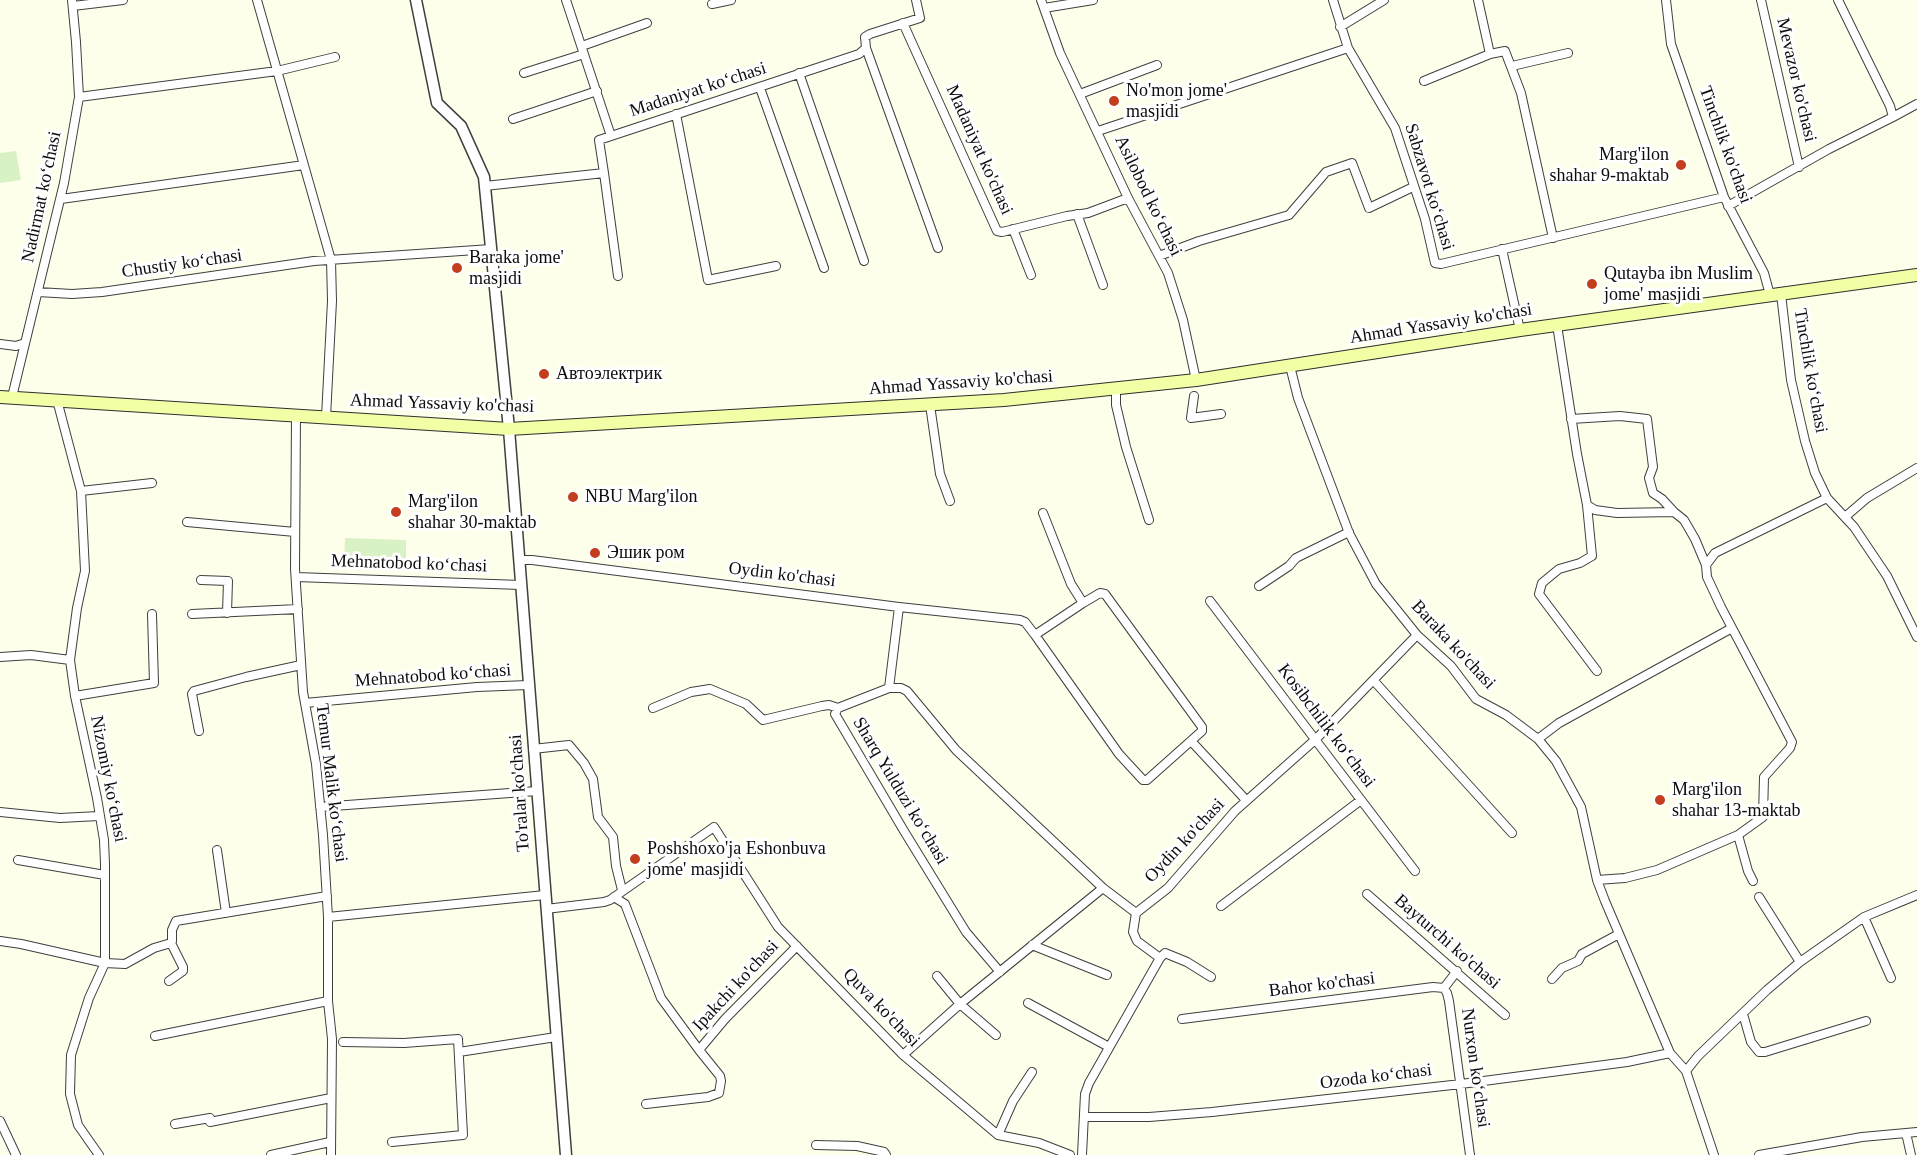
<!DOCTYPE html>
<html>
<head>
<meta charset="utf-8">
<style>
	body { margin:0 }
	canvas { display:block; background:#feffeb }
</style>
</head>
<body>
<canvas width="1917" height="1155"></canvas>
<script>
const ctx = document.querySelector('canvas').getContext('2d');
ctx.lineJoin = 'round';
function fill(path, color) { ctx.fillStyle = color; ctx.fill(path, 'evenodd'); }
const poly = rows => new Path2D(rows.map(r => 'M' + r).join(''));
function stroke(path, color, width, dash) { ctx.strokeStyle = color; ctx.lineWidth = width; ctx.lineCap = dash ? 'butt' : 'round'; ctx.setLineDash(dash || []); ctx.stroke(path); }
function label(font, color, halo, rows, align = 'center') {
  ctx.font = font + ' Georgia,serif'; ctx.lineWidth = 6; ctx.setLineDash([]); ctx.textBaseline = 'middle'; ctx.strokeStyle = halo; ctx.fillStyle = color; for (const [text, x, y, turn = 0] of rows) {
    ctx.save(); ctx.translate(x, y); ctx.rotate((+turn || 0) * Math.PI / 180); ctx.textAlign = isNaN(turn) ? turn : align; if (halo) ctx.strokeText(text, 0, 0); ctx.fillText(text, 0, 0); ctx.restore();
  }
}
const pitch = poly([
	[16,151,21,180,0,183,0,153],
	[345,538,406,540,406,567,344,565]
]);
const minor = poly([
	[257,0,331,260,332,301,326,417],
	[566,0,611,136],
	[1041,0,1060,53,1128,198,1168,273,1183,320,1196,380],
	[1478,0,1490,54],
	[1666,0,1671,44,1724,197,1764,273,1770,295],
	[1761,0,1799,167],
	[712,4,731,0],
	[73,6,123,0],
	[1044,8,1093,0],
	[903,23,997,231,1002,232,1067,216,1088,213,1128,198],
	[1340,27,1384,0],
	[582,46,647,23],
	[866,48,938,248],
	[1348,48,1395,128,1425,219,1435,263,1441,264,1724,197],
	[1512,66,1568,53],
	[524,73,584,54],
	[799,73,864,261],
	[1424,81,1490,54,1505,51,1521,93,1553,238],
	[760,88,824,268],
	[1080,94,1157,65],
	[79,97,277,71,335,57],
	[676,114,708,280,776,266],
	[1893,117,1917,104],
	[513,119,597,91],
	[1098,131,1348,48,1333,0],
	[604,173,618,276],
	[485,186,604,173,599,140,859,54,866,48,865,37,870,34,920,18,916,0],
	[61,199,304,165],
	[1728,206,1829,149,1893,117,1890,106,1838,0],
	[1077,214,1103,285],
	[1013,229,1031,275],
	[1502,249,1520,330],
	[1159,256,1199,241,1289,215,1326,172,1352,163,1369,208,1413,187],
	[38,292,72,294,102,292,314,261,491,249],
	[1781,294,1791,380,1805,441,1815,473,1827,498,1854,527,1887,576,1917,637],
	[1557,325,1577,454,1587,505,1595,510,1617,513,1674,512,1684,520,1695,539,1706,565],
	[0,344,16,346,25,343],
	[1290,366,1298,398,1349,533,1376,584,1417,635,1451,666,1476,699,1506,715,1538,739,1556,761,1581,807,1597,880,1605,901,1670,1053,1686,1071,1714,1155],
	[1116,388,1116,405,1126,447,1149,520],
	[1194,396,1191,418,1221,414],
	[12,397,64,183,79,97,76,42,72,0],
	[57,400,81,491,85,571,77,608,70,660,75,696,97,798,104,840,105,864,105,963,89,998,71,1055,70,1094,78,1125,99,1155],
	[930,405,940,474,950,501],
	[296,415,295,569,303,692,316,764,323,835,328,917,328,1001,332,1039,331,1155],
	[1571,419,1620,416,1647,419,1653,467,1649,478,1653,493,1662,499,1674,512],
	[81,491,152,483],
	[1587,505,1592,556,1580,563,1559,569,1542,583,1539,594,1597,671],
	[1043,513,1071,584,1083,603],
	[1845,517,1867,498,1917,468],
	[187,522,295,532],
	[519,560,532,560,899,607,1020,620,1025,622,1035,635,1119,754,1143,780,1147,780,1202,731,1202,727,1105,594,1100,593,1083,603,1035,635],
	[296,577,521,585],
	[201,580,228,581,227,613],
	[1259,586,1289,566,1296,558,1349,532],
	[1210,601,1415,871],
	[192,614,298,609],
	[0,657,31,655,70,660],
	[1374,681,1512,833],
	[889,688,899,607],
	[75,696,154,683,152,614],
	[305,703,477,687,528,685],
	[653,708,691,692,710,689,746,704,763,720,822,706,829,705,838,708],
	[199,731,192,694,194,691,246,677,301,665],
	[1538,739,1559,723,1732,628],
	[1192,742,1246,800],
	[533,749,569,745,584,763,593,779,598,817,613,837,616,866,622,890],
	[320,807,537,791],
	[0,812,60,818,99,816],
	[1738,835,1748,871,1753,881],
	[217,850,226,913],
	[18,860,105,875],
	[1597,880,1625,878,1657,870,1738,835,1763,817,1764,777,1790,748,1792,742,1721,607,1707,577,1706,565,1715,553,1827,498],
	[1367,894,1505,1015],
	[614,897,625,904,661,998,699,1050,725,1019,797,946],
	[1759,897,1800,962],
	[1221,906,1361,800],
	[546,909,604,902,610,900,714,827,778,927,903,1055,998,1135,1039,1143,1070,1155],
	[328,917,545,895],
	[1864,917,1891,978],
	[0,941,21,944,105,963,125,964,154,948,171,943,172,941,172,930,176,921,327,896],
	[1032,945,1107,975],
	[1160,958,1137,941,1133,932,1136,913,1168,888,1235,811,1316,739,1417,635],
	[1000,972,966,932,904,831,835,714,838,708,889,688,901,688,907,691,956,750,1103,888],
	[937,976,960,1004,996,1035],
	[1552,979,1562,968,1578,961,1582,954,1619,934],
	[169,981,183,971,183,967,171,943],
	[1444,988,1447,993,1449,1001,1470,1155],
	[1028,1003,1109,1047],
	[1743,1014,1751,1042,1759,1052,1765,1052,1866,1021],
	[1182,1019,1433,987,1444,988,1457,971],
	[155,1036,328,1001],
	[343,1042,404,1043,458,1039,463,1135,392,1142],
	[459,1052,556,1037],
	[903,1055,960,1004,1103,888,1136,913],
	[1686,1071,1698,1056,1767,990,1800,962,1864,917,1917,895],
	[646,1104,708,1097,719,1093,721,1081,720,1076,699,1050],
	[1084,1117,1149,1117,1212,1112,1461,1084,1627,1062,1670,1053],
	[0,1121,16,1155],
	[175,1124,210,1118,210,1122,331,1098],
	[1906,1133,1911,1155],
	[998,1135,1013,1101,1032,1072],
	[816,1145,857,1146,884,1152,886,1155],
	[271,1155,330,1142],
	[1082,1155,1085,1094,1089,1083,1160,958,1165,953,1187,962,1211,977],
	[1759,1155,1862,1137,1917,1132]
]);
const tertiary = poly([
	[416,0,437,103,461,126,484,177,509,429,566,1155]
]);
const secondary = poly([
	[0,397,509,429,1004,400,1196,380,1520,330,1917,275]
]);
const markers = [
	[1114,101,6,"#c33e1d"],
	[1681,165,6,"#c33e1d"],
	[457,268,6,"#c33e1d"],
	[1592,284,6,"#c33e1d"],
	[544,374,6,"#c33e1d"],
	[573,497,6,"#c33e1d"],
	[396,512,6,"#c33e1d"],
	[595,553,6,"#c33e1d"],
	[1660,800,6,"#c33e1d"],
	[635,859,6,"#c33e1d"]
];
const streetNames = [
	["Mevazor ko'chasi",1796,80,77],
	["Madaniyat koʻchasi",698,90,-18],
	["Tinchlik ko'chasi",1725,145,70],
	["Madaniyat ko'chasi",979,150,66],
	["Sabzavot koʻchasi",1429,187,73],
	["Asilobod koʻchasi",1148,196,64],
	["Nadirmat koʻchasi",42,197,-78],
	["Chustiy koʻchasi",182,264,-8],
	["Ahmad Yassaviy ko'chasi",1441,324,-9],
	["Tinchlik koʻchasi",1810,371,80],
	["Ahmad Yassaviy ko'chasi",961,383,-4],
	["Ahmad Yassaviy ko'chasi",442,404,2],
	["Mehnatobod ko‘chasi",409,564,2],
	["Oydin ko'chasi",782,575,7],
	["Baraka ko'chasi",1453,645,47],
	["Mehnatobod koʻchasi",433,676,-4],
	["Kosibchilik koʻchasi",1326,726,53],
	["Nizomiy koʻchasi",108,779,79],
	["Temur Malik koʻchasi",331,783,83],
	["Sharq Yulduzi koʻchasi",900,791,59],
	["To'ralar ko'chasi",520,793,-94],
	["Oydin ko'chasi",1185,841,-47],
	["Bayturchi ko'chasi",1447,942,41],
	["Bahor ko'chasi",1322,985,-7],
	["Ipakchi ko'chasi",736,986,-47],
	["Quva ko'chasi",881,1008,46],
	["Nurxon koʻchasi",1475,1068,82],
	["Ozoda koʻchasi",1376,1077,-7]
];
const poiNames = [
	["No'mon jome'",1126,91],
	["masjidi",1126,112],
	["Marg'ilon",1669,155,"right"],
	["shahar 9-maktab",1669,176,"right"],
	["Baraka jome'",469,258],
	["masjidi",469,279],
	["Qutayba ibn Muslim",1604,274],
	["jome' masjidi",1604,295],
	["Автоэлектрик",556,374],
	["NBU Marg'ilon",585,497],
	["Marg'ilon",408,502],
	["shahar 30-maktab",408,523],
	["Эшик ром",607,553],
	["Marg'ilon",1672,790],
	["shahar 13-maktab",1672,811],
	["Poshshoxo'ja Eshonbuva",647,849],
	["jome' masjidi",647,870]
];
fill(pitch, '#d8f2c6');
stroke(minor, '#3f3f3f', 10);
stroke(tertiary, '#3f3f3f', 13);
stroke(secondary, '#2e2e2e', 14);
stroke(minor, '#fff', 8);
stroke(tertiary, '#fff', 10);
stroke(secondary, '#f3ffa6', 12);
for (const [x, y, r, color] of markers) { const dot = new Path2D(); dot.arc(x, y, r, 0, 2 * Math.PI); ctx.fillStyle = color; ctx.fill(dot); stroke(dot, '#fff', 2); }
label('18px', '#0c0c0c', '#fff', streetNames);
label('18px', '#0c0c0c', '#fff', poiNames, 'left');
</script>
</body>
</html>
